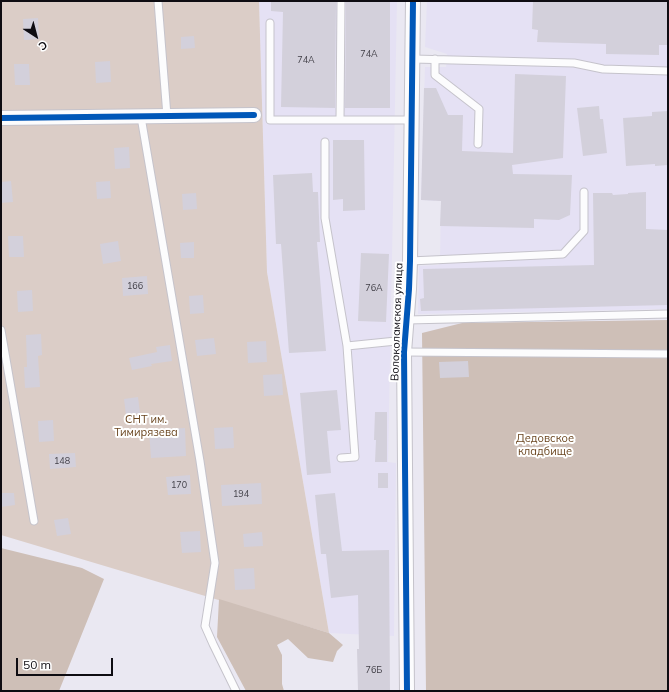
<!DOCTYPE html>
<html>
<head>
<meta charset="utf-8">
<style>
	body { margin:0 }
	#map { position:relative; width:669px; height:692px; overflow:hidden; background:#eae8f2; font-family:Mulish,sans-serif }
	canvas { display:block }
	.frame { position:absolute; inset:0; border:2px solid #0e0c12; pointer-events:none }
	.north { position:absolute; left:16px; top:16px; width:40px; height:40px; -webkit-text-stroke:3px #fff; paint-order:stroke; rotate:144deg; font-size:11px; font-weight:700; line-height:16px; text-align:center; color:#0e0c12 }
	.north::after { content:''; display:block; margin:auto; width:14px; height:18px; background:#0e0c12; clip-path:polygon(50% 0,100% 100%,50% 72%,0 100%) }
	.scale { position:absolute; left:16px; top:658px; width:97px; height:18px; box-sizing:border-box; border:2px solid #0e0c12; border-top:0; padding-left:5px; font-size:12px; line-height:14px; white-space:nowrap; color:#0e0c12; -webkit-text-stroke:3px #fff; paint-order:stroke }
</style>
</head>
<body>
<div id="map">
<canvas width="669" height="692"></canvas>
<div class="frame"></div>
<div class="north">С</div>
<div class="scale">50 m</div>
</div>
<script>
const ctx = document.querySelector('canvas').getContext('2d');
ctx.lineJoin = 'round';
function fill(path, color) { ctx.fillStyle = color; ctx.fill(path, 'evenodd'); }
const poly = rows => new Path2D(rows.map(r => 'M' + r).join(''));
function stroke(path, color, width, dash) { ctx.strokeStyle = color; ctx.lineWidth = width; ctx.lineCap = dash ? 'butt' : 'round'; ctx.setLineDash(dash || []); ctx.stroke(path); }
function label(font, color, halo, rows, align = 'center') {
  ctx.font = font + ' Mulish,sans-serif'; ctx.lineWidth = 4; ctx.setLineDash([]); ctx.textBaseline = 'middle'; ctx.strokeStyle = halo; ctx.fillStyle = color; for (const [text, x, y, turn = 0] of rows) {
    ctx.save(); ctx.translate(x, y); ctx.rotate((+turn || 0) * Math.PI / 180); ctx.textAlign = isNaN(turn) ? turn : align; if (halo) ctx.strokeText(text, 0, 0); ctx.fillText(text, 0, 0); ctx.restore();
  }
}
const built = poly([
	[259,1,397,1,388,462,396,463,394,636,329,633,267,272],
	[427,1,668,1,668,309,418,314,419,266,439,265,440,260,441,201,421,200,425,67,446,67,447,54,425,47]
]);
const green = poly([
	[1,1,259,1,267,272,329,633,1,535]
]);
const forest = poly([
	[668,320,668,691,426,691,422,333,462,323],
	[1,548,82,568,104,579,59,691,1,691],
	[219,599,329,633,343,645,337,651,333,662,308,658,288,639,277,645,282,655,282,684,284,691,246,691,217,637]
]);
const building = poly([
	[271,1,336,1,335,108,281,107,283,12,271,11],
	[346,1,390,1,390,108,345,108],
	[533,1,668,1,668,45,659,45,659,55,606,54,606,44,537,42,538,30,532,29],
	[38,18,39,39,24,40,23,19],
	[194,36,195,48,181,49,181,37],
	[110,61,111,82,96,83,95,62],
	[14,64,29,64,30,85,15,85],
	[515,74,566,76,563,158,512,165,513,174,572,175,570,215,559,220,534,219,534,228,440,226,441,201,421,200,424,88,436,88,448,115,463,115,462,151,513,153],
	[599,106,600,119,603,119,607,153,583,156,577,108],
	[668,111,668,165,655,166,655,164,626,166,623,118,652,116,652,112],
	[333,140,364,140,365,210,343,211,343,199,333,200],
	[129,147,130,168,115,169,114,148],
	[312,173,313,192,318,192,320,242,317,242,326,351,289,353,281,244,276,244,273,175],
	[11,181,13,202,1,203,1,182],
	[110,181,111,198,97,199,96,182],
	[646,192,646,229,668,230,668,305,421,311,420,299,424,298,423,269,594,265,593,193,612,193,613,195,628,194,628,193],
	[196,193,197,209,183,210,182,194],
	[8,236,23,236,24,257,9,257],
	[118,241,121,261,103,264,100,244],
	[194,242,194,258,181,258,180,243],
	[361,253,389,254,386,322,358,321],
	[147,276,148,294,123,296,122,278],
	[32,290,33,311,18,312,17,291],
	[203,295,204,313,190,314,189,296],
	[41,334,42,355,38,356,40,387,25,388,24,367,27,367,26,335],
	[214,338,216,354,197,356,195,340],
	[266,341,267,362,248,363,247,342],
	[170,345,172,361,151,364,152,366,132,370,129,358,157,352,156,347],
	[468,361,469,377,440,378,439,362],
	[282,374,283,395,264,396,263,375],
	[337,390,341,430,327,431,331,473,307,475,300,393],
	[138,397,140,413,126,415,124,399],
	[375,412,387,412,387,462,375,462,376,440,374,440],
	[53,420,54,441,39,442,38,421],
	[233,427,234,448,215,449,214,428],
	[185,428,186,456,151,458,149,430],
	[75,453,76,467,50,469,49,454],
	[378,473,388,473,388,488,378,488],
	[190,475,191,494,168,495,166,477],
	[261,483,262,504,222,506,221,485],
	[1,493,14,493,15,505,1,507],
	[335,493,342,551,389,550,390,691,358,691,357,649,359,649,358,595,331,598,326,554,321,554,315,495],
	[68,518,71,534,57,536,54,520],
	[200,531,201,552,182,553,180,532],
	[262,532,263,546,244,547,243,534],
	[254,568,255,589,235,590,234,569]
]);
const lane = poly([
	[158,1,167,116],
	[270,23,270,120,412,120],
	[413,59,574,63,603,69,668,71],
	[435,59,435,75,479,109,478,144],
	[141,117,200,461,215,563,205,626,213,644,236,691],
	[340,120,341,1],
	[325,142,325,218,347,346,406,340],
	[410,261,563,254,584,231,584,192],
	[407,320,668,314],
	[1,330,34,521],
	[404,352,668,354],
	[341,458,355,457,347,346]
]);
const street = poly([
	[1,118,254,115],
	[407,691,404,352,409,289,410,261,413,1]
]);
const cycleway = poly([
	[1,118,254,115],
	[407,691,404,352,409,289,410,261,413,1]
]);
const numberNames = [
	["74А",369,54],
	["74А",306,60],
	["166",135,286],
	["76А",374,288],
	["148",62,461],
	["170",179,485],
	["194",241,494],
	["76Б",374,670]
];
const streetNames = [
	["Волоколамская улица",397,322,-88]
];
const parkNames = [
	["СНТ им.",146,420],
	["Тимирязева",146,433],
	["Дедовское",545,439],
	["кладбище",545,452]
];
fill(built, '#e5e1f4');
fill(green, '#dbcdc7');
fill(forest, '#cebfb7');
fill(building, '#d3d0db');
stroke(lane, '#c5c3cb', 9);
stroke(street, '#c5c3cb', 16);
stroke(lane, '#fcfcfd', 7);
stroke(street, '#fcfcfd', 14);
stroke(cycleway, '#0057b8', 6);
label('9px', '#424048', null, numberNames);
label('11px', '#0e0c12', '#fff', streetNames);
label('11px', '#6a451f', '#fff', parkNames);
</script>
</body>
</html>
